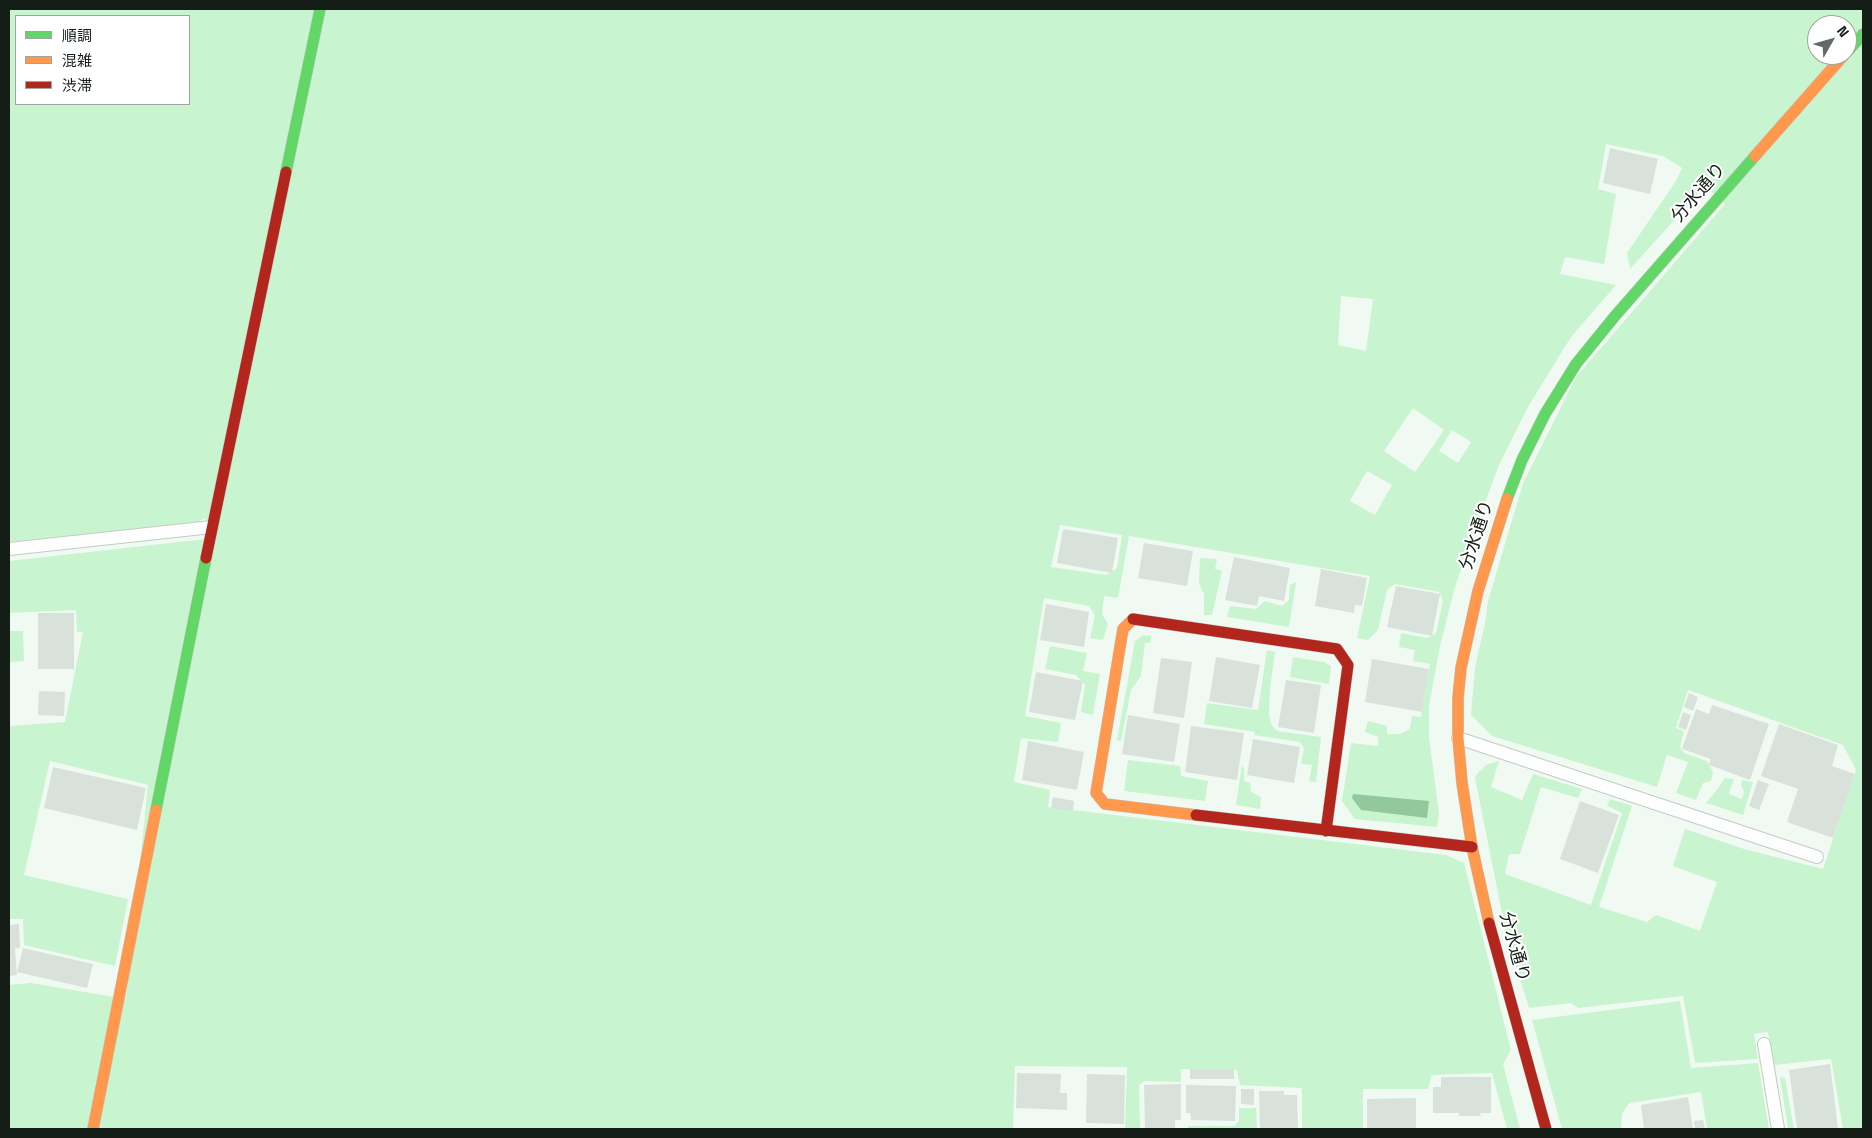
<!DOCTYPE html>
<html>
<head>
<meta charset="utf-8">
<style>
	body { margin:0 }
	#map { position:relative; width:1872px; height:1138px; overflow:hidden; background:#f0faf2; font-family:"Space Grotesk","Noto Sans JP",sans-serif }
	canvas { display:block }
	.frame { position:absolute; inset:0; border:10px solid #141d16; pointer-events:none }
	.legend { position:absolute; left:15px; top:15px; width:175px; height:90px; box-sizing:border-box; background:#fff; border:1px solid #a1a5a2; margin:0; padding:6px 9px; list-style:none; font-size:15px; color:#141d16 }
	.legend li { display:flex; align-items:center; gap:10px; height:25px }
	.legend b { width:25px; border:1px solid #a1a5a2 }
	.north { position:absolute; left:1807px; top:15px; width:50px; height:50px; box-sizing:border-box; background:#fff; border:1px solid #a1a5a2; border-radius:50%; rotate:52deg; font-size:14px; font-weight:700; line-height:20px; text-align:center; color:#141d16 }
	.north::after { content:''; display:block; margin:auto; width:18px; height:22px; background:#616a63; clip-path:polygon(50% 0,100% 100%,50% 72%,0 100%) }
</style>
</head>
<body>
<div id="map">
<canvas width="1872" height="1138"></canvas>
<div class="frame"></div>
<ul class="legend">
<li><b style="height:6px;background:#63d668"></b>順調</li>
<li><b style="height:6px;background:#ff974d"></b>混雑</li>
<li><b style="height:6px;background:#b3261e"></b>渋滞</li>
</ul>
<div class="north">N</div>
</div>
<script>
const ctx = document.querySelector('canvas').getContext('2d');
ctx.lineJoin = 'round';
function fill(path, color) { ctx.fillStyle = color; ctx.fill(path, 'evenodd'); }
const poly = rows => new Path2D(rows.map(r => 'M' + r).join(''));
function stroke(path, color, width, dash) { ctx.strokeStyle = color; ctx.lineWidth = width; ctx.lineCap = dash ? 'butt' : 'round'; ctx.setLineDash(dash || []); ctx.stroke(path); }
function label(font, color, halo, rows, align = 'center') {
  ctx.font = font + ' "Space Grotesk","Noto Sans JP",sans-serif'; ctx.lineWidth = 4; ctx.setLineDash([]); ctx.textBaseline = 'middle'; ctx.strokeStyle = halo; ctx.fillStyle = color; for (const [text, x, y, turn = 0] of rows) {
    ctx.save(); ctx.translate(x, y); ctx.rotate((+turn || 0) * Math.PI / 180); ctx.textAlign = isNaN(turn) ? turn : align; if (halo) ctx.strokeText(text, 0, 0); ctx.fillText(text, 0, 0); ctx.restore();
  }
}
const green = poly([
	[9,9,1863,9,1863,1129,1843,1129,1831,1059,1774,1065,1768,1032,1754,1034,1758,1059,1695,1063,1683,996,1578,1008,1571,1003,1529,1008,1506,933,1475,778,1477,774,1486,765,1499,761,1491,787,1522,800,1533,774,1582,789,1578,798,1541,787,1520,854,1509,854,1505,874,1591,905,1622,813,1607,806,1610,799,1632,806,1599,907,1647,922,1656,915,1700,931,1717,882,1673,866,1685,829,1744,849,1823,869,1856,770,1843,745,1688,690,1676,728,1684,731,1680,747,1684,753,1707,761,1713,772,1711,781,1703,783,1696,800,1676,793,1688,762,1667,755,1657,787,1492,736,1471,715,1475,667,1485,623,1488,601,1523,483,1576,377,1725,204,1705,186,1630,269,1627,253,1676,181,1682,168,1663,156,1606,144,1598,189,1616,194,1604,264,1565,257,1560,274,1616,285,1571,337,1529,405,1499,465,1473,534,1454,590,1440,646,1429,705,1429,737,1439,814,1437,827,1355,819,1342,801,1351,743,1378,746,1378,737,1365,732,1368,721,1387,726,1387,734,1400,734,1410,729,1412,716,1421,717,1430,664,1413,661,1415,650,1399,647,1401,633,1427,638,1436,633,1443,600,1439,592,1395,584,1387,590,1378,630,1368,640,1357,638,1370,576,1129,536,1118,598,1104,596,1102,614,1108,624,1103,640,1090,638,1095,615,1089,606,1044,598,1025,716,1061,723,1058,742,1021,738,1014,782,1050,790,1048,807,1446,855,1464,863,1511,1050,1503,1064,1520,1129,1507,1129,1492,1073,1432,1075,1428,1089,1363,1089,1363,1129,1302,1129,1302,1088,1240,1085,1237,1070,1181,1069,1181,1082,1145,1081,1139,1085,1140,1129,1125,1129,1127,1067,1015,1066,1013,1129,9,1129,9,985,31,983,126,999,148,785,50,761,24,875,128,899,115,966,24,945,23,919,9,919,9,726,65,722,83,632,77,632,76,610,9,613,9,561,215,538,205,518,197,523,9,542],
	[16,16,189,16,189,104,16,104],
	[1817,25,1847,25,1847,55,1817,55],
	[1341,296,1373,299,1366,351,1338,345],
	[1413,408,1444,430,1415,472,1384,451],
	[1452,430,1471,442,1458,463,1439,451],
	[1367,471,1392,485,1375,515,1350,501],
	[1060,525,1122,535,1117,568,1106,575,1051,567],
	[1200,558,1217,559,1215,569,1222,571,1212,615,1204,615,1204,594,1199,584],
	[1296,582,1289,627,1227,617,1230,606,1256,609,1265,601,1282,606,1289,600,1290,585],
	[9,631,23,631,24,661,9,662],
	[1143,635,1152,636,1150,643,1145,643,1141,676,1131,690,1121,741,1117,740,1135,641],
	[1050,646,1087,653,1083,671,1100,674,1093,715,1081,712,1085,685,1076,675,1045,669],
	[1267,650,1275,652,1270,688,1269,713,1271,724,1277,731,1321,737,1316,782,1309,781,1312,765,1301,764,1304,749,1300,742,1254,735,1255,732,1204,724,1207,703,1258,710],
	[1293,657,1324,662,1331,666,1329,684,1290,677],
	[1128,760,1180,766,1181,776,1208,781,1205,801,1124,791],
	[1242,764,1244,769,1244,781,1250,783,1251,792,1261,797,1260,809,1236,805],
	[1725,778,1734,779,1729,794,1742,799,1744,792,1741,785,1742,780,1753,782,1743,815,1706,803,1719,787],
	[1680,1001,1691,1068,1758,1063,1769,1129,1707,1129,1701,1092,1629,1103,1622,1114,1621,1129,1562,1129,1532,1020],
	[1780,1077,1785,1078,1794,1129,1788,1129],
	[1239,1108,1256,1108,1257,1129,1188,1129,1188,1126,1234,1126,1239,1121]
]);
const water = poly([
	[1353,794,1429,801,1427,818,1361,810,1352,798]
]);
const building = poly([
	[1610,148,1658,159,1650,194,1603,183],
	[1063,529,1118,538,1112,573,1057,563],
	[1144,543,1193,551,1187,586,1138,578],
	[1234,557,1290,568,1284,601,1259,596,1257,606,1225,600],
	[1321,569,1367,578,1362,606,1355,605,1354,613,1315,606],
	[1396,586,1440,594,1432,636,1387,627],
	[1046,604,1089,612,1084,647,1040,640],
	[38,613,74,613,74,669,38,669],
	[1216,657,1260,665,1252,708,1209,701],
	[1161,658,1192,662,1184,718,1153,713],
	[1372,659,1429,669,1422,712,1365,702],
	[1036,672,1083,681,1075,720,1029,712],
	[1286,680,1321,685,1314,733,1278,727],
	[39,691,65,692,64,716,38,715],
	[1689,693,1698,697,1693,711,1684,707],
	[1712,705,1769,724,1750,780,1709,765,1711,759,1682,749,1696,709,1709,714],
	[1683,712,1691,715,1686,730,1678,727],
	[1128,715,1180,724,1174,762,1122,754],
	[1779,724,1838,745,1832,766,1855,774,1833,838,1787,822,1798,789,1761,776],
	[1191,726,1244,733,1237,780,1185,772],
	[1253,739,1300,747,1294,783,1247,775],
	[1028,741,1084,752,1077,790,1022,780],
	[53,767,146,788,137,830,44,808],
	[1758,780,1769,784,1759,810,1749,806],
	[1053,797,1074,801,1073,811,1051,808],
	[1580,801,1619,815,1598,873,1560,859],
	[19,924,20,948,15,948,17,975,9,976,9,925],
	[23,948,93,964,87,988,17,972],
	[1830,1064,1838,1128,1797,1129,1789,1070],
	[1190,1069,1234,1069,1234,1079,1190,1079],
	[1017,1073,1061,1074,1060,1093,1067,1093,1067,1110,1016,1108],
	[1087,1074,1125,1075,1124,1124,1086,1123],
	[1441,1077,1491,1077,1491,1113,1480,1113,1481,1116,1459,1116,1459,1113,1433,1113,1433,1087,1441,1087],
	[1181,1084,1181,1120,1175,1120,1175,1129,1145,1129,1144,1085],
	[1186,1085,1236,1086,1235,1121,1191,1120,1190,1113,1186,1113],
	[1241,1089,1254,1089,1254,1105,1241,1104],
	[1259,1091,1284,1091,1284,1095,1297,1095,1298,1129,1260,1129],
	[1688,1097,1693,1129,1644,1129,1641,1105],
	[1416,1098,1416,1129,1367,1129,1367,1099],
	[1703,1120,1705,1129,1695,1129,1694,1121]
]);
const lane = poly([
	[9,549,212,527],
	[1458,738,1817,857],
	[1764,1044,1778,1129]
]);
const fast = poly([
	[1847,52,1863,34],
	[286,172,320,9],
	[1507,499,1522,460,1545,414,1576,364,1615,316,1755,156],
	[156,810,206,558]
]);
const slow = poly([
	[1755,156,1844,55],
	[1133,619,1123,629,1096,793,1105,804,1196,815],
	[1489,923,1472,847,1462,783,1458,738,1458,698,1461,668,1478,591,1507,499],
	[93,1129,156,810]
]);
const jam = poly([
	[206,558,286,172],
	[1133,619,1337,649,1348,665,1326,831],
	[1196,815,1472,847],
	[1489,923,1546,1129]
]);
const streetNames = [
	["分水通り",1699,193,-49],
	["分水通り",1477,535,-72],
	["分水通り",1514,947,75]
];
fill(green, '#c9f4d0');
fill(water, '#93c89d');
fill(building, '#d9e2da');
stroke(lane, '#c3ccc4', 14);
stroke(fast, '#c3ccc4', 12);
stroke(slow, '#c3ccc4', 12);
stroke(jam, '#c3ccc4', 12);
stroke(lane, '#fdfefd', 12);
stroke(fast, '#63d668', 11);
stroke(slow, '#ff974d', 11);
stroke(jam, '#b3261e', 11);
label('18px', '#141d16', '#fff', streetNames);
</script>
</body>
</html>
